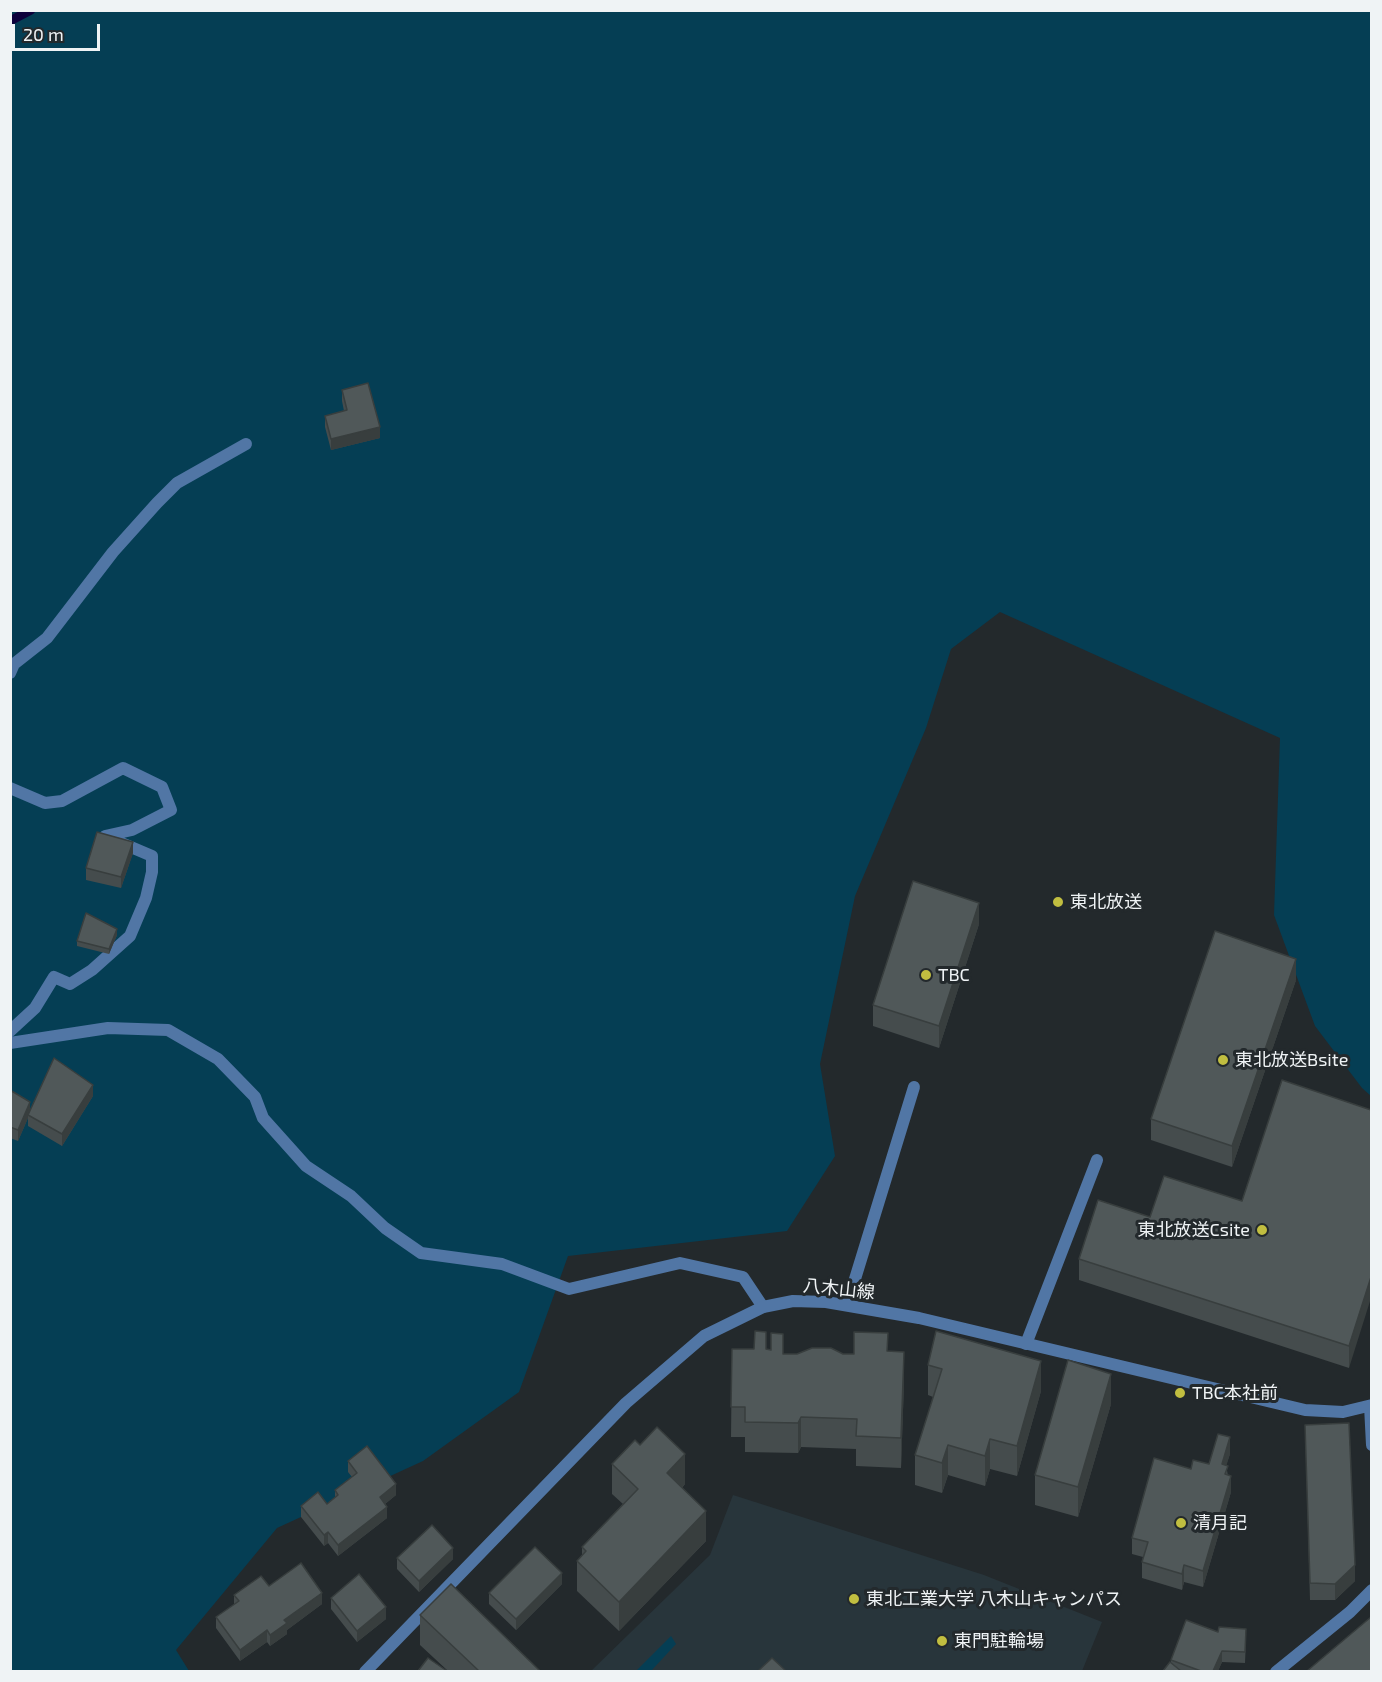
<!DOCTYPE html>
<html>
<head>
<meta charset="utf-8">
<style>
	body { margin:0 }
	#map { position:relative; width:1382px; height:1682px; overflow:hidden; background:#23292c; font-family:"Exo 2",sans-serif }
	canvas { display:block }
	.frame { position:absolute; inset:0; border:12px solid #eff3f5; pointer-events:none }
	.scale { position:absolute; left:12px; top:24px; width:88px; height:27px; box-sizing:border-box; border:3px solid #eff3f5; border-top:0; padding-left:8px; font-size:18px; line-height:21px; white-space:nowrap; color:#eff3f5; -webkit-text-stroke:4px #23292c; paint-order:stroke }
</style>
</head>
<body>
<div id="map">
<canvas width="1382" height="1682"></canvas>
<div class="frame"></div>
<div class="scale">20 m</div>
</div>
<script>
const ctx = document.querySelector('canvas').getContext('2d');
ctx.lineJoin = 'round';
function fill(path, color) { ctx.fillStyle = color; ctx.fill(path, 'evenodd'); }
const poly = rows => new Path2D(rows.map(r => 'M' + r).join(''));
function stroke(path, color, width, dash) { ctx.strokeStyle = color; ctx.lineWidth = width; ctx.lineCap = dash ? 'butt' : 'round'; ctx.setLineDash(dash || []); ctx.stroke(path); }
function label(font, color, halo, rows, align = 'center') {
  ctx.font = font + ' "Exo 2","Noto Sans JP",sans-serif'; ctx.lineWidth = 6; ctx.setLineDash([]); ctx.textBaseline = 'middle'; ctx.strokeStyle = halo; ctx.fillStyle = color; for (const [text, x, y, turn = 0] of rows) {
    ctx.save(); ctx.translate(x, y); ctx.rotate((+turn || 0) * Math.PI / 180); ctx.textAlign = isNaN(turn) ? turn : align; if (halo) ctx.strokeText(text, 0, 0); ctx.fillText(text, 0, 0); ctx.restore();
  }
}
const built = poly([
	[733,1495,984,1575,1102,1622,1082,1671,590,1672,710,1555]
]);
const green = poly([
	[11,11,1371,11,1371,1096,1362,1088,1315,1026,1274,915,1280,738,1000,612,951,649,926,728,855,896,820,1064,835,1156,787,1231,568,1256,519,1392,423,1461,277,1528,176,1650,189,1671,11,1672],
	[671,1636,676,1644,651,1671,636,1671]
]);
const stream = poly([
	[10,21,31,10]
]);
const service = poly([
	[10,673,14,664,47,638,113,552,157,503,177,483,246,444],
	[10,788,45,803,62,801,123,768,162,787,171,810,132,830,105,836,152,856,152,872,146,898,130,936,92,970,70,984,54,977,35,1008,10,1031],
	[10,1043,108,1028,168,1030,218,1059,255,1097,263,1118,306,1166,351,1196,385,1228,421,1253,502,1264,569,1289,680,1263,743,1277,763,1307],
	[847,1305,914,1087],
	[1026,1344,1097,1160]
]);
const tertiary = poly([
	[1370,1406,1372,1445],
	[365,1672,626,1403,704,1336,763,1307,793,1301,826,1302,919,1318,1305,1410,1343,1412,1372,1405],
	[1276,1672,1350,1612,1372,1590]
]);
const wall = poly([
	[342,390,380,438,331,450,325,427,325,416,344,411,342,401],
	[133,853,121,888,86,880,86,868],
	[979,924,939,1048,873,1026,873,1005],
	[117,935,109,954,77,946,77,941],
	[1296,980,1232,1167,1151,1140,1151,1119],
	[10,1090,30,1110,93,1096,62,1146,28,1126,28,1118,18,1141,10,1138],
	[1371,1110,1349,1368,1079,1280,1079,1259,1150,1217,1242,1201],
	[732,1349,766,1349,783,1354,854,1354,888,1351,904,1382,901,1468,856,1466,856,1449,801,1447,798,1453,745,1452,745,1437,731,1437],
	[928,1365,1041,1391,1017,1476,990,1469,985,1486,948,1475,942,1493,915,1485,915,1455,933,1397,928,1395],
	[1111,1404,1078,1517,1035,1505,1035,1475],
	[1305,1425,1355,1581,1335,1600,1310,1600],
	[640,1445,685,1484,682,1488,706,1541,619,1631,577,1591,577,1561,582,1556,582,1547,623,1504,612,1494,612,1464],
	[1230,1454,1226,1465,1231,1492,1203,1587,1184,1582,1182,1590,1142,1578,1142,1562,1143,1557,1132,1554,1132,1538,1191,1469,1209,1464],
	[348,1461,396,1495,385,1504,387,1518,338,1556,328,1543,324,1546,301,1517,301,1506,327,1504,335,1497,335,1490,352,1477,348,1472],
	[397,1558,453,1559,419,1592,397,1569],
	[562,1584,516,1630,489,1604,489,1593],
	[269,1586,322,1604,287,1630,287,1634,270,1646,267,1642,240,1661,216,1628,216,1617,234,1605,234,1595],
	[331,1598,386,1619,357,1642,331,1609],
	[420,1615,540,1671,448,1671,420,1645],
	[1218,1632,1246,1640,1245,1663,1222,1662,1218,1671,1163,1671,1171,1662,1171,1660]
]);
const shadedWall = poly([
	[380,427,380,438,331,450,331,439],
	[133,842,133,853,121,888,121,877],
	[979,903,979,924,939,1048,939,1026],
	[117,929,117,935,109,954,109,949],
	[1296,959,1296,980,1232,1167,1232,1146],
	[93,1085,93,1096,62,1146,62,1134],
	[30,1102,30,1113,28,1115,28,1118,18,1141,18,1130],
	[1371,1277,1371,1298,1349,1368,1349,1346],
	[904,1352,904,1382,901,1468,901,1438],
	[1041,1361,1041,1391,1017,1476,1017,1446],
	[1111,1374,1111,1404,1078,1517,1078,1487],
	[801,1417,801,1447,798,1453,798,1423],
	[1230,1437,1230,1454,1222,1480,1222,1464],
	[990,1439,990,1469,985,1486,985,1456],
	[948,1445,948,1475,942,1493,942,1463],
	[685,1454,685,1484,667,1503,667,1473],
	[1231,1476,1231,1492,1203,1587,1203,1571],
	[396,1484,396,1495,380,1508,380,1497],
	[387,1507,387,1518,338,1556,338,1545],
	[706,1511,706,1541,619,1631,619,1602],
	[328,1532,328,1543,324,1546,324,1535],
	[453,1548,453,1559,419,1592,419,1581],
	[1184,1565,1184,1582,1182,1590,1182,1574],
	[1355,1565,1355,1581,1335,1600,1335,1584],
	[562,1573,562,1584,516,1630,516,1619],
	[322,1593,322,1604,287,1630,287,1634,270,1646,270,1635,284,1620],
	[386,1607,386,1619,357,1642,357,1631],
	[267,1630,267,1642,240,1661,240,1650],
	[1222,1651,1222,1662,1218,1671,1213,1671]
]);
const building = poly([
	[368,383,380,427,331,439,325,416,347,410,342,390,368,383],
	[97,832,133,842,121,877,86,868,97,832],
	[913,881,979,903,939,1026,873,1005,913,881],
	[86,913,117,929,109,949,77,941,86,913],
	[1215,931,1296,959,1232,1146,1151,1119,1215,931],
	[54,1058,93,1085,62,1134,28,1115,54,1058],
	[1282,1080,1371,1110,1371,1277,1349,1346,1079,1259,1098,1200,1150,1217,1164,1176,1242,1201,1282,1080],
	[10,1090,30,1102,18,1130,10,1127,10,1090],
	[755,1331,766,1332,766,1349,771,1350,771,1333,783,1334,783,1354,797,1354,812,1348,831,1348,843,1354,854,1354,854,1332,888,1333,887,1351,904,1352,901,1438,856,1436,857,1419,801,1417,798,1423,745,1422,745,1407,731,1407,732,1349,754,1349,755,1331],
	[936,1331,1041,1361,1017,1446,990,1439,985,1456,948,1445,942,1463,915,1455,942,1369,928,1365,936,1331],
	[1068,1360,1111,1374,1078,1487,1035,1475,1068,1360],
	[1349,1423,1355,1565,1335,1584,1310,1583,1305,1425,1349,1423],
	[657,1427,685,1454,667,1473,706,1511,619,1602,577,1561,586,1551,582,1547,638,1489,612,1464,635,1440,640,1445,657,1427],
	[1218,1434,1230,1437,1222,1464,1228,1466,1225,1474,1231,1476,1203,1571,1184,1565,1182,1574,1142,1562,1148,1542,1132,1538,1154,1458,1191,1469,1193,1460,1209,1464,1218,1434],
	[367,1446,396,1484,380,1497,387,1507,338,1545,328,1532,324,1535,301,1506,318,1492,327,1504,338,1495,335,1490,357,1473,348,1461,367,1446],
	[432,1525,453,1548,419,1581,397,1558,432,1525],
	[535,1547,562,1573,516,1619,489,1593,535,1547],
	[301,1563,322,1593,284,1620,287,1623,270,1635,267,1630,240,1650,216,1617,239,1601,234,1595,261,1576,269,1586,301,1563],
	[359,1574,386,1607,357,1631,331,1598,359,1574],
	[451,1584,540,1671,479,1671,420,1615,451,1584],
	[1371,1617,1371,1671,1307,1671,1371,1617],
	[1186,1620,1218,1632,1219,1627,1246,1629,1245,1652,1222,1651,1213,1671,1201,1671,1171,1660,1186,1620],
	[428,1658,447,1671,418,1671,428,1658],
	[772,1658,786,1671,758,1671,772,1658],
	[1170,1662,1181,1671,1163,1671,1170,1662]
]);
const markers = [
	[1058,902,6,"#c1be40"],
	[926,975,6,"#c1be40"],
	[1223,1060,6,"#c1be40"],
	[1262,1230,6,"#c1be40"],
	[1180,1393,6,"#c1be40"],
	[1181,1523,6,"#c1be40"],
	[854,1599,6,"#c1be40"],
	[942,1641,6,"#c1be40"]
];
const poiNames = [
	["東北放送",1070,902],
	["TBC",938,975],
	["東北放送Bsite",1235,1060],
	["東北放送Csite",1250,1230,"right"],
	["TBC本社前",1192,1393],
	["清月記",1193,1523],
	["東北工業大学 八木山キャンパス",866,1599],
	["東門駐輪場",954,1641]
];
const streetNames = [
	["八木山線",839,1289,6]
];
fill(built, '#28353b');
fill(green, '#053e54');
stroke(stream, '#0d003b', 9);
stroke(service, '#5176a5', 12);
stroke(tertiary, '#5176a5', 12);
fill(wall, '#454c4d');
fill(shadedWall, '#383e3e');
fill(building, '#505859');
stroke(building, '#383e3e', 1.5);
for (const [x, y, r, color] of markers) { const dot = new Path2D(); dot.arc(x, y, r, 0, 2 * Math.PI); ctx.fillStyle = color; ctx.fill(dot); stroke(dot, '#23292c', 2); }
label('18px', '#eff3f5', '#23292c', poiNames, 'left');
label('18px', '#eff3f5', '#23292c', streetNames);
</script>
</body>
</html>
